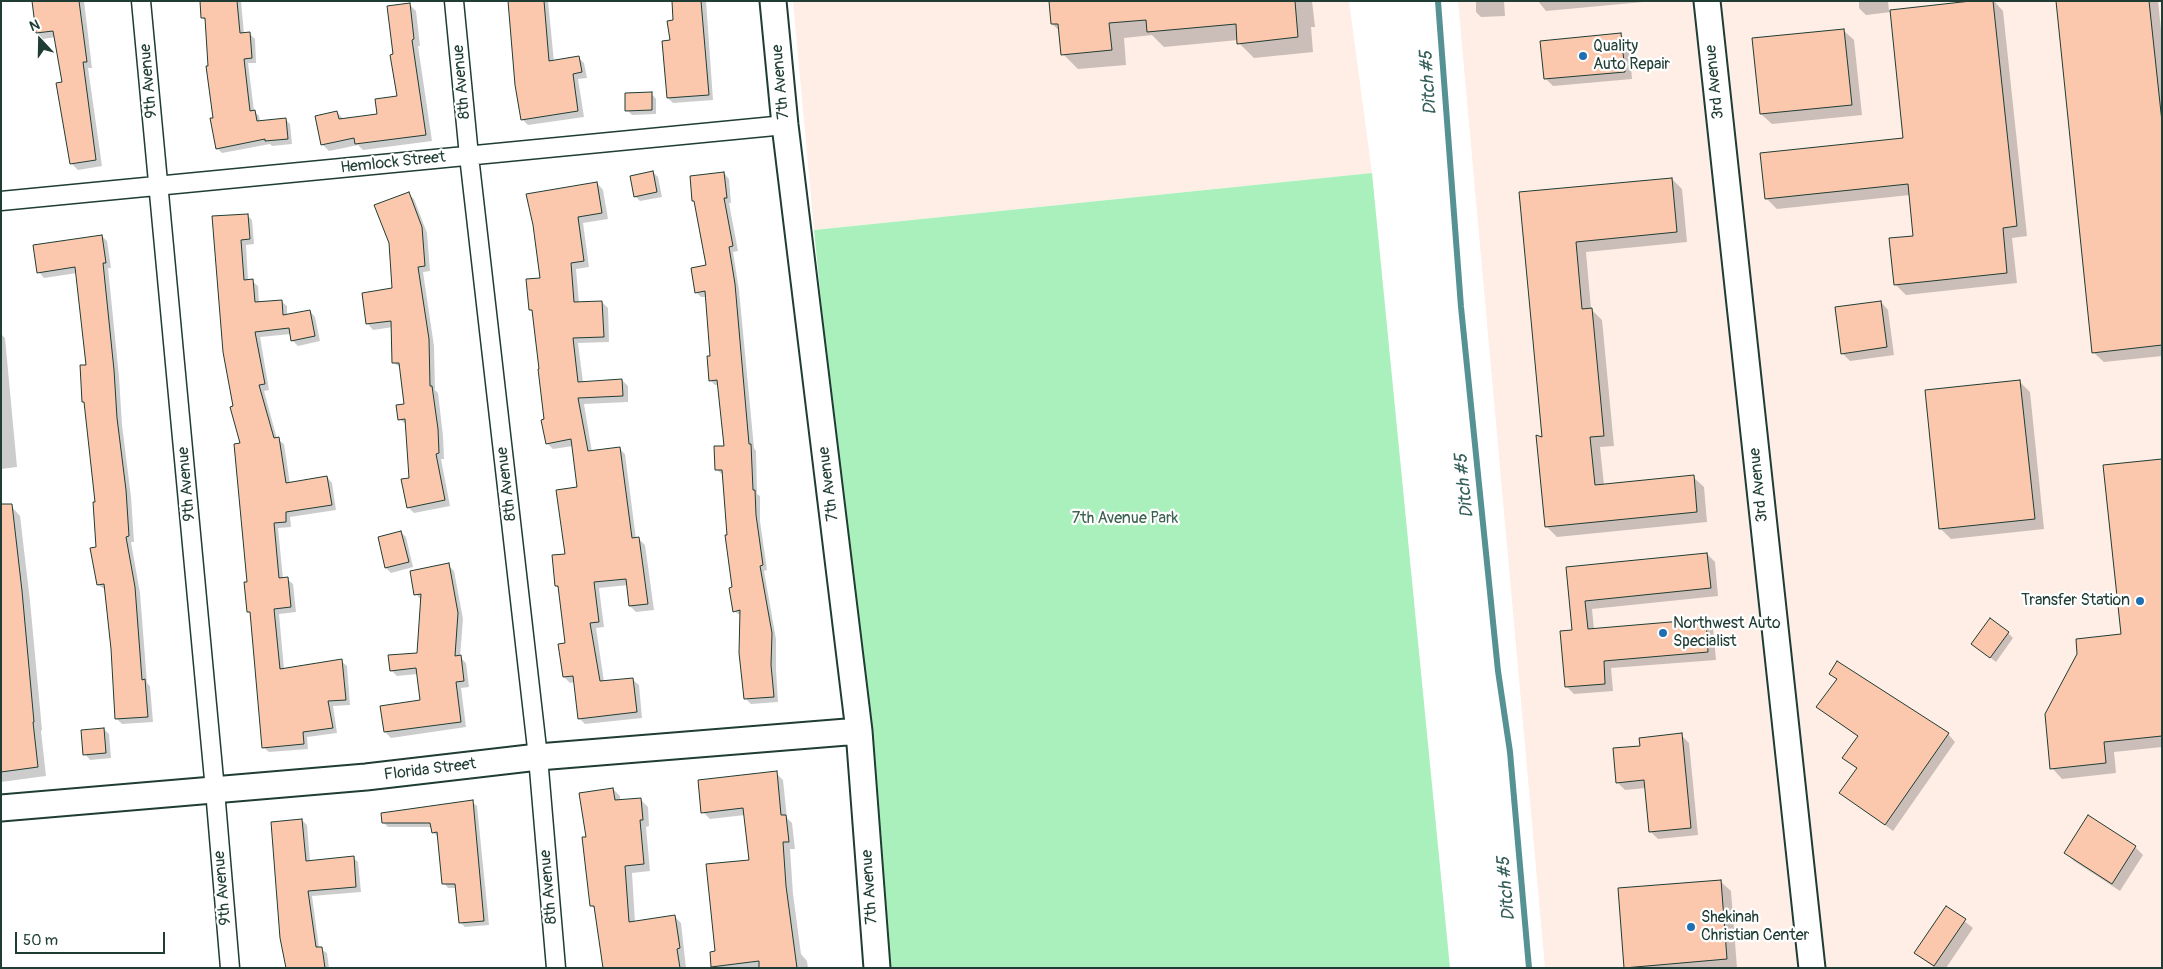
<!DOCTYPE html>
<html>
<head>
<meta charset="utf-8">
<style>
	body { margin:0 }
	#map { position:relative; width:2163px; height:969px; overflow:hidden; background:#fff; font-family:Pangolin,sans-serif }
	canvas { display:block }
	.frame { position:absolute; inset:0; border:2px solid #1f3d34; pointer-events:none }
	.north { position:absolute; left:15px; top:15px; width:50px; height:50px; -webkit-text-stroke:4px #fff; paint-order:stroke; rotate:339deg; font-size:14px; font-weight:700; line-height:20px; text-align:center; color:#1f3d34 }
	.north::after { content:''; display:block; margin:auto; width:18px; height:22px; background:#1f3d34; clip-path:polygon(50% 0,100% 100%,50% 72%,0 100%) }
	.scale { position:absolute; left:15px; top:932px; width:150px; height:22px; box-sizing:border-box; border:2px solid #1f3d34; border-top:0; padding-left:6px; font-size:15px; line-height:18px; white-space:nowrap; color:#1f3d34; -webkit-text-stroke:4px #fff; paint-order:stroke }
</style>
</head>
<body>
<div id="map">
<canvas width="2163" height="969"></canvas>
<div class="frame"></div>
<div class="north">N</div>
<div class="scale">50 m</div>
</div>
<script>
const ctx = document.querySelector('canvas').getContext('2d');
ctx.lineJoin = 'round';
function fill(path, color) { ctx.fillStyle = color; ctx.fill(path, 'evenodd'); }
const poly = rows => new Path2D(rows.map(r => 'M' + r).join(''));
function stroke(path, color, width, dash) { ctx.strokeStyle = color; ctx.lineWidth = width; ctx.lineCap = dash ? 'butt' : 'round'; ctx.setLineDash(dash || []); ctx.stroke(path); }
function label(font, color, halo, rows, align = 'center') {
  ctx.font = font + ' Pangolin,sans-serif'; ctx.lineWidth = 4.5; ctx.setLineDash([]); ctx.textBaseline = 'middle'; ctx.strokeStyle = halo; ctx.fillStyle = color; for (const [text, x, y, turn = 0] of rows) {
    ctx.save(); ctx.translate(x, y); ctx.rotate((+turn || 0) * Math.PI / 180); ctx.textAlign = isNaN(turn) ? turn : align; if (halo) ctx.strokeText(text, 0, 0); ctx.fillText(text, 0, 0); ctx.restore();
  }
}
const built = poly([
	[793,1,1349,1,1372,173,814,230],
	[1458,1,2162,1,2162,968,1545,968]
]);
const green = poly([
	[1372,173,1450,968,888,968,814,230]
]);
const shadow = poly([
	[33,1,84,1,92,68,88,68,102,166,78,170,72,164,58,84,63,83,56,37,43,39,37,32],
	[201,1,241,1,244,34,250,34,255,39,256,63,248,63,254,111,259,116,260,122,285,119,290,124,292,144,272,146,270,144,222,153,217,148,207,22,203,18],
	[510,1,548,1,554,62,578,57,584,63,587,78,578,79,584,117,528,125,522,119],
	[673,1,706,1,713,100,673,103,668,98,671,41,675,21],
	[1050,1,1312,1,1315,27,1311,27,1313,52,1254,58,1239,43,1238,40,1164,47,1152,35,1124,38,1126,65,1078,69,1063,54,1061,32,1052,24],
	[1476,1,1504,1,1505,16,1481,17,1476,12],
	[1538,1,1654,1,1546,11],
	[1859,1,1888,1,1889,11,1994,1,2003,11,2027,236,2012,238,2017,283,1906,295,1896,285,1891,239,1915,237,1910,195,1777,209,1766,198,1905,139,1891,12,1866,15,1859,8],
	[2057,1,2158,1,2162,39,2162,356,2104,362,2093,352],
	[409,4,416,11,420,46,418,46,432,141,363,150,358,145,329,151,322,144,337,112,343,119,378,115,399,97,394,56],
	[1843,30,1854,40,1862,115,1772,124,1761,114],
	[1621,35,1629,43,1632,79,1553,86,1545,78],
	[651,93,656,99,656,114,632,115,627,110],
	[653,172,658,177,662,197,640,201,635,196],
	[724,173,729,179,731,203,729,203,738,251,733,252,739,290,754,448,756,451,757,494,760,496,760,521,767,570,764,571,776,639,776,670,778,702,751,704,746,699,741,616,734,611,723,475,717,470,725,447,719,385,715,385,710,380,711,357,707,297,701,297,696,292,708,266,696,203,694,201],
	[1672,179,1682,189,1687,242,1586,252,1591,309,1602,320,1614,446,1600,447,1604,485,1693,477,1704,487,1707,522,1557,537,1546,526,1543,438,1520,193],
	[597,183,603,190,608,219,583,223,589,267,576,269,579,303,602,302,608,308,609,342,578,343,583,382,622,380,628,386,628,402,584,404,592,452,619,448,625,454,636,539,639,539,645,545,654,610,636,612,630,606,628,585,599,588,604,627,596,628,604,682,632,679,639,685,642,718,585,724,579,718,575,682,570,683,564,677,566,644,560,589,556,586,566,555,579,488,573,446,553,449,547,443,534,313,530,309,541,279],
	[408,193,414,199,427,233,430,271,423,272,434,346,435,390,438,393,443,436,444,459,441,459,450,506,414,513,408,507,410,479,406,424,399,419,405,405,401,368,394,363,393,327,373,330,368,324,363,294,393,289],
	[247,215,252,220,254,244,246,245,248,281,252,281,258,286,259,303,281,301,287,306,287,315,310,311,315,317,320,341,298,346,292,340,291,334,260,337,269,390,264,391,277,439,284,444,290,484,327,477,332,483,336,510,290,517,291,527,278,528,283,579,287,579,293,584,296,612,279,614,284,669,341,661,347,666,350,705,333,706,337,733,307,737,308,749,269,752,263,747,251,614,249,611,242,444,213,217],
	[102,236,107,241,111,268,108,268,119,377,122,425,131,497,134,542,131,542,140,593,147,683,150,686,153,722,122,724,116,718,112,649,106,590,98,585,91,549,97,548,96,503,86,405,83,402,87,366,77,273,44,278,39,272],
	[1881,302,1888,310,1894,355,1850,361,1842,353],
	[1,334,5,338,17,467,1,469],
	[2020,382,2030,392,2044,529,1951,539,1941,529],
	[2162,460,2162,747,2114,752,2116,773,2062,779,2052,768,2122,635],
	[12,507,20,516,30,601,42,730,41,731,46,776,1,782,1,508],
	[401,532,406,537,413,567,391,573,386,568,379,538],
	[1707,554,1715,562,1718,596,1592,609,1594,629,1705,620,1713,628,1716,660,1611,668,1613,691,1574,694,1566,686,1573,631,1567,569],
	[448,565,454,571,463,619,460,657,466,663,469,687,461,688,466,727,391,738,385,732,422,702,418,674,397,676,391,670,418,654,422,601,416,594],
	[2008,633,2013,638,1996,662,1973,644],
	[1838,662,1948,734,1955,742,1893,831,1841,792,1857,769,1844,758,1858,737,1818,707,1837,680,1830,673],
	[104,729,109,734,111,758,90,760,85,754],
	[1681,735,1689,743,1698,835,1658,839,1650,831,1646,788,1625,790,1617,782,1641,747],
	[776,773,783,780,787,818,792,823,795,849,790,849,793,894,801,954,807,961,808,968,714,968,713,966,716,952,750,861,745,815,710,819,703,812],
	[613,789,620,796,620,801,641,800,648,807,649,826,646,827,650,871,632,873,635,922,674,916,681,923,686,968,605,968,596,910,591,905,587,838],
	[472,802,477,806,489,925,465,927,460,922,457,888,448,888,444,883,438,837,433,832,432,827,388,827,383,822],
	[2089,817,2135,847,2143,855,2120,891,2074,861,2066,853],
	[302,820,307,825,310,861,353,857,358,862,361,892,312,896,319,948,327,953,329,968,287,968],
	[1720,881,1731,891,1737,968,1626,968],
	[1946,907,1973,928,1946,968,1935,968,1916,953]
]);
const stream = poly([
	[1438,1,1461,307,1498,671,1510,752,1529,968]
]);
const building = poly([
	[32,1,79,1,87,62,83,62,96,160,70,164,56,83,62,82,53,31,36,33,32,1],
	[200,1,237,1,240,33,250,32,252,58,244,59,250,111,255,110,257,121,286,118,288,139,265,141,265,139,216,149,210,118,213,118,206,66,208,66,205,18,201,18,200,1],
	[508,1,544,1,549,61,579,56,582,72,573,74,578,111,521,120,515,85,508,1],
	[672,1,701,1,709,95,667,98,662,41,670,40,667,21,673,20,672,1],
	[1049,1,1295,1,1298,37,1237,44,1236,24,1147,32,1146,20,1109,23,1112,50,1061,55,1058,24,1051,24,1049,1],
	[1971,1,1993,1,2017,226,2003,228,2007,273,1894,285,1889,238,1913,236,1908,184,1765,199,1760,153,1903,138,1890,10,1971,1],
	[2056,1,2149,1,2162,122,2162,345,2092,353,2056,1],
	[410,3,414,39,412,40,426,135,355,144,354,138,321,145,315,116,337,111,339,119,377,114,375,99,397,96,390,55,393,54,387,6,410,3],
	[1844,29,1852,105,1760,114,1752,38,1844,29],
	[1621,33,1625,72,1544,79,1540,41,1621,33],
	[652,92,652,110,625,111,625,93,652,92],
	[653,171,657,192,634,197,630,176,653,171],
	[724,172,727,198,724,198,733,246,729,247,735,284,749,444,751,444,753,490,755,490,756,515,763,565,760,566,772,633,771,665,774,697,744,699,739,653,740,610,733,612,729,588,732,587,725,535,727,535,722,470,715,470,714,446,724,446,717,380,709,381,707,356,710,356,705,291,695,293,691,268,706,265,694,201,692,201,690,176,724,172],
	[1672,178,1677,232,1576,242,1582,309,1592,308,1604,436,1590,437,1595,485,1694,475,1697,512,1545,527,1536,435,1542,437,1519,192,1672,178],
	[597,182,602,213,578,217,584,261,571,263,574,302,602,301,604,337,573,338,578,382,622,379,623,396,578,398,588,451,620,447,632,538,639,537,648,604,629,606,626,579,594,582,599,622,590,623,600,681,633,678,637,712,578,719,573,676,563,677,558,644,565,643,558,586,555,586,552,555,565,554,556,490,577,487,571,439,546,444,541,420,544,419,538,369,539,369,532,310,529,310,526,279,540,278,533,225,526,194,597,182],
	[409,192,422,227,425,266,418,267,429,339,430,386,432,386,438,429,439,453,436,454,445,500,407,508,401,479,409,478,405,419,398,420,396,405,404,404,399,363,392,363,391,321,366,324,362,293,392,288,389,243,374,205,409,192],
	[248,214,250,239,241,240,244,280,253,279,255,302,282,300,283,315,310,310,315,336,291,341,289,328,255,332,265,384,259,385,274,438,279,437,286,483,327,476,332,505,286,512,286,522,274,523,279,578,288,577,291,607,274,609,280,669,342,659,346,700,328,701,333,728,303,732,304,744,262,748,250,612,247,612,244,582,247,582,234,444,240,443,230,407,233,406,223,352,212,216,248,214],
	[102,235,106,263,103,263,114,370,117,418,126,490,129,536,126,537,135,587,142,680,145,679,148,717,115,719,111,649,104,584,97,585,90,548,96,547,93,502,95,502,84,402,82,402,80,365,86,365,75,267,37,273,33,245,102,235],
	[1881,301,1887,347,1841,354,1835,307,1881,301],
	[2020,380,2035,519,1939,529,1925,390,2020,380],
	[2162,459,2162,736,2104,742,2106,763,2050,769,2045,714,2077,654,2076,639,2121,634,2103,465,2162,459],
	[1,504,12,504,22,591,34,722,33,722,38,767,1,772,1,504],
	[401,531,409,562,385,568,378,537,401,531],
	[1707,553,1711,588,1585,601,1588,629,1706,619,1708,652,1604,661,1605,684,1565,687,1560,631,1572,630,1566,567,1707,553],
	[449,563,458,613,455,656,461,655,464,681,456,682,461,722,384,732,380,706,420,700,416,668,390,671,388,655,417,653,421,594,414,595,410,571,449,563],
	[1990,618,2009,632,1990,658,1971,644,1990,618],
	[1837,661,1949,733,1885,825,1839,793,1857,768,1842,758,1858,736,1816,707,1837,679,1829,674,1837,661],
	[104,728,106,753,83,755,81,730,104,728],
	[1682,733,1691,828,1649,832,1644,780,1616,783,1613,748,1640,746,1639,738,1682,733],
	[777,771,781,815,786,815,789,842,783,842,786,886,797,968,759,968,759,961,711,967,710,952,715,951,706,864,749,860,743,808,701,813,698,780,777,771],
	[613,788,615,800,641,798,643,820,640,820,644,864,625,866,629,922,675,915,680,948,677,949,680,968,603,968,594,906,590,906,582,837,586,837,579,793,613,788],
	[473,800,484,921,459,923,455,884,442,884,437,832,432,833,430,823,382,823,381,813,473,800],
	[2088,815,2136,846,2112,884,2064,853,2088,815],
	[302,819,306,861,354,856,356,887,308,891,316,947,322,947,325,968,286,968,280,938,271,822,302,819],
	[1721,880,1727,959,1624,968,1618,888,1721,880],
	[1946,906,1966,919,1934,966,1914,953,1946,906]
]);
const street = poly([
	[141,1,215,790,230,968],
	[454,1,469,156,538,757,556,968],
	[1,201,785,125]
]);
const secondary = poly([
	[773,1,785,125,859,731,877,968],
	[1707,1,1812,968],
	[1,808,366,777,538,757,859,731]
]);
const markers = [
	[1583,56,5,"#1f6fb2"],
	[2140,601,5,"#1f6fb2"],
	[1663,633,5,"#1f6fb2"],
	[1691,927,5,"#1f6fb2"]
];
const poiNames = [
	["Quality",1593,47],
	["Auto Repair",1593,65],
	["Transfer Station",2130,601,"right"],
	["Northwest Auto",1673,624],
	["Specialist",1673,642],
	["Shekinah",1701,918],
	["Christian Center",1701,936]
];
const streetNames = [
	["9th Avenue",149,81,-95],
	["8th Avenue",462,82,-95],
	["7th Avenue",781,82,-95],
	["3rd Avenue",1715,82,-96],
	["Hemlock Street",393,163,-6],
	["9th Avenue",187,484,-95],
	["8th Avenue",507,484,-97],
	["7th Avenue",829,484,-97],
	["3rd Avenue",1759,485,-96],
	["Florida Street",430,770,-7],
	["8th Avenue",549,887,-95],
	["7th Avenue",870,887,-94],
	["9th Avenue",223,888,-95]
];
const parkNames = [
	["7th Avenue Park",1125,519]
];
const waterNames = [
	["Ditch #5",1429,83,-94],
	["Ditch #5",1465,486,-96],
	["Ditch #5",1507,889,-95]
];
fill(built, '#feeee6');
fill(green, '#aaf0bc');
fill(shadow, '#0003');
stroke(stream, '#569293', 6);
fill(building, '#fcc8ad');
stroke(building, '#1f3d34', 1);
stroke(street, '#1f3d34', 21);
stroke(secondary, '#1f3d34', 29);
stroke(street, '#fff', 18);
stroke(secondary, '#fff', 25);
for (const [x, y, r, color] of markers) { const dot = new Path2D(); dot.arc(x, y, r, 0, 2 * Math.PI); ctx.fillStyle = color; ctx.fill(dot); stroke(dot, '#fff', 2); }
label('16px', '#1f3d34', '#fff', poiNames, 'left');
label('16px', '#1f3d34', '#fff', streetNames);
label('16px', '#3b614f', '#fff', parkNames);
label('italic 18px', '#36605c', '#fff', waterNames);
</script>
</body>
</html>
